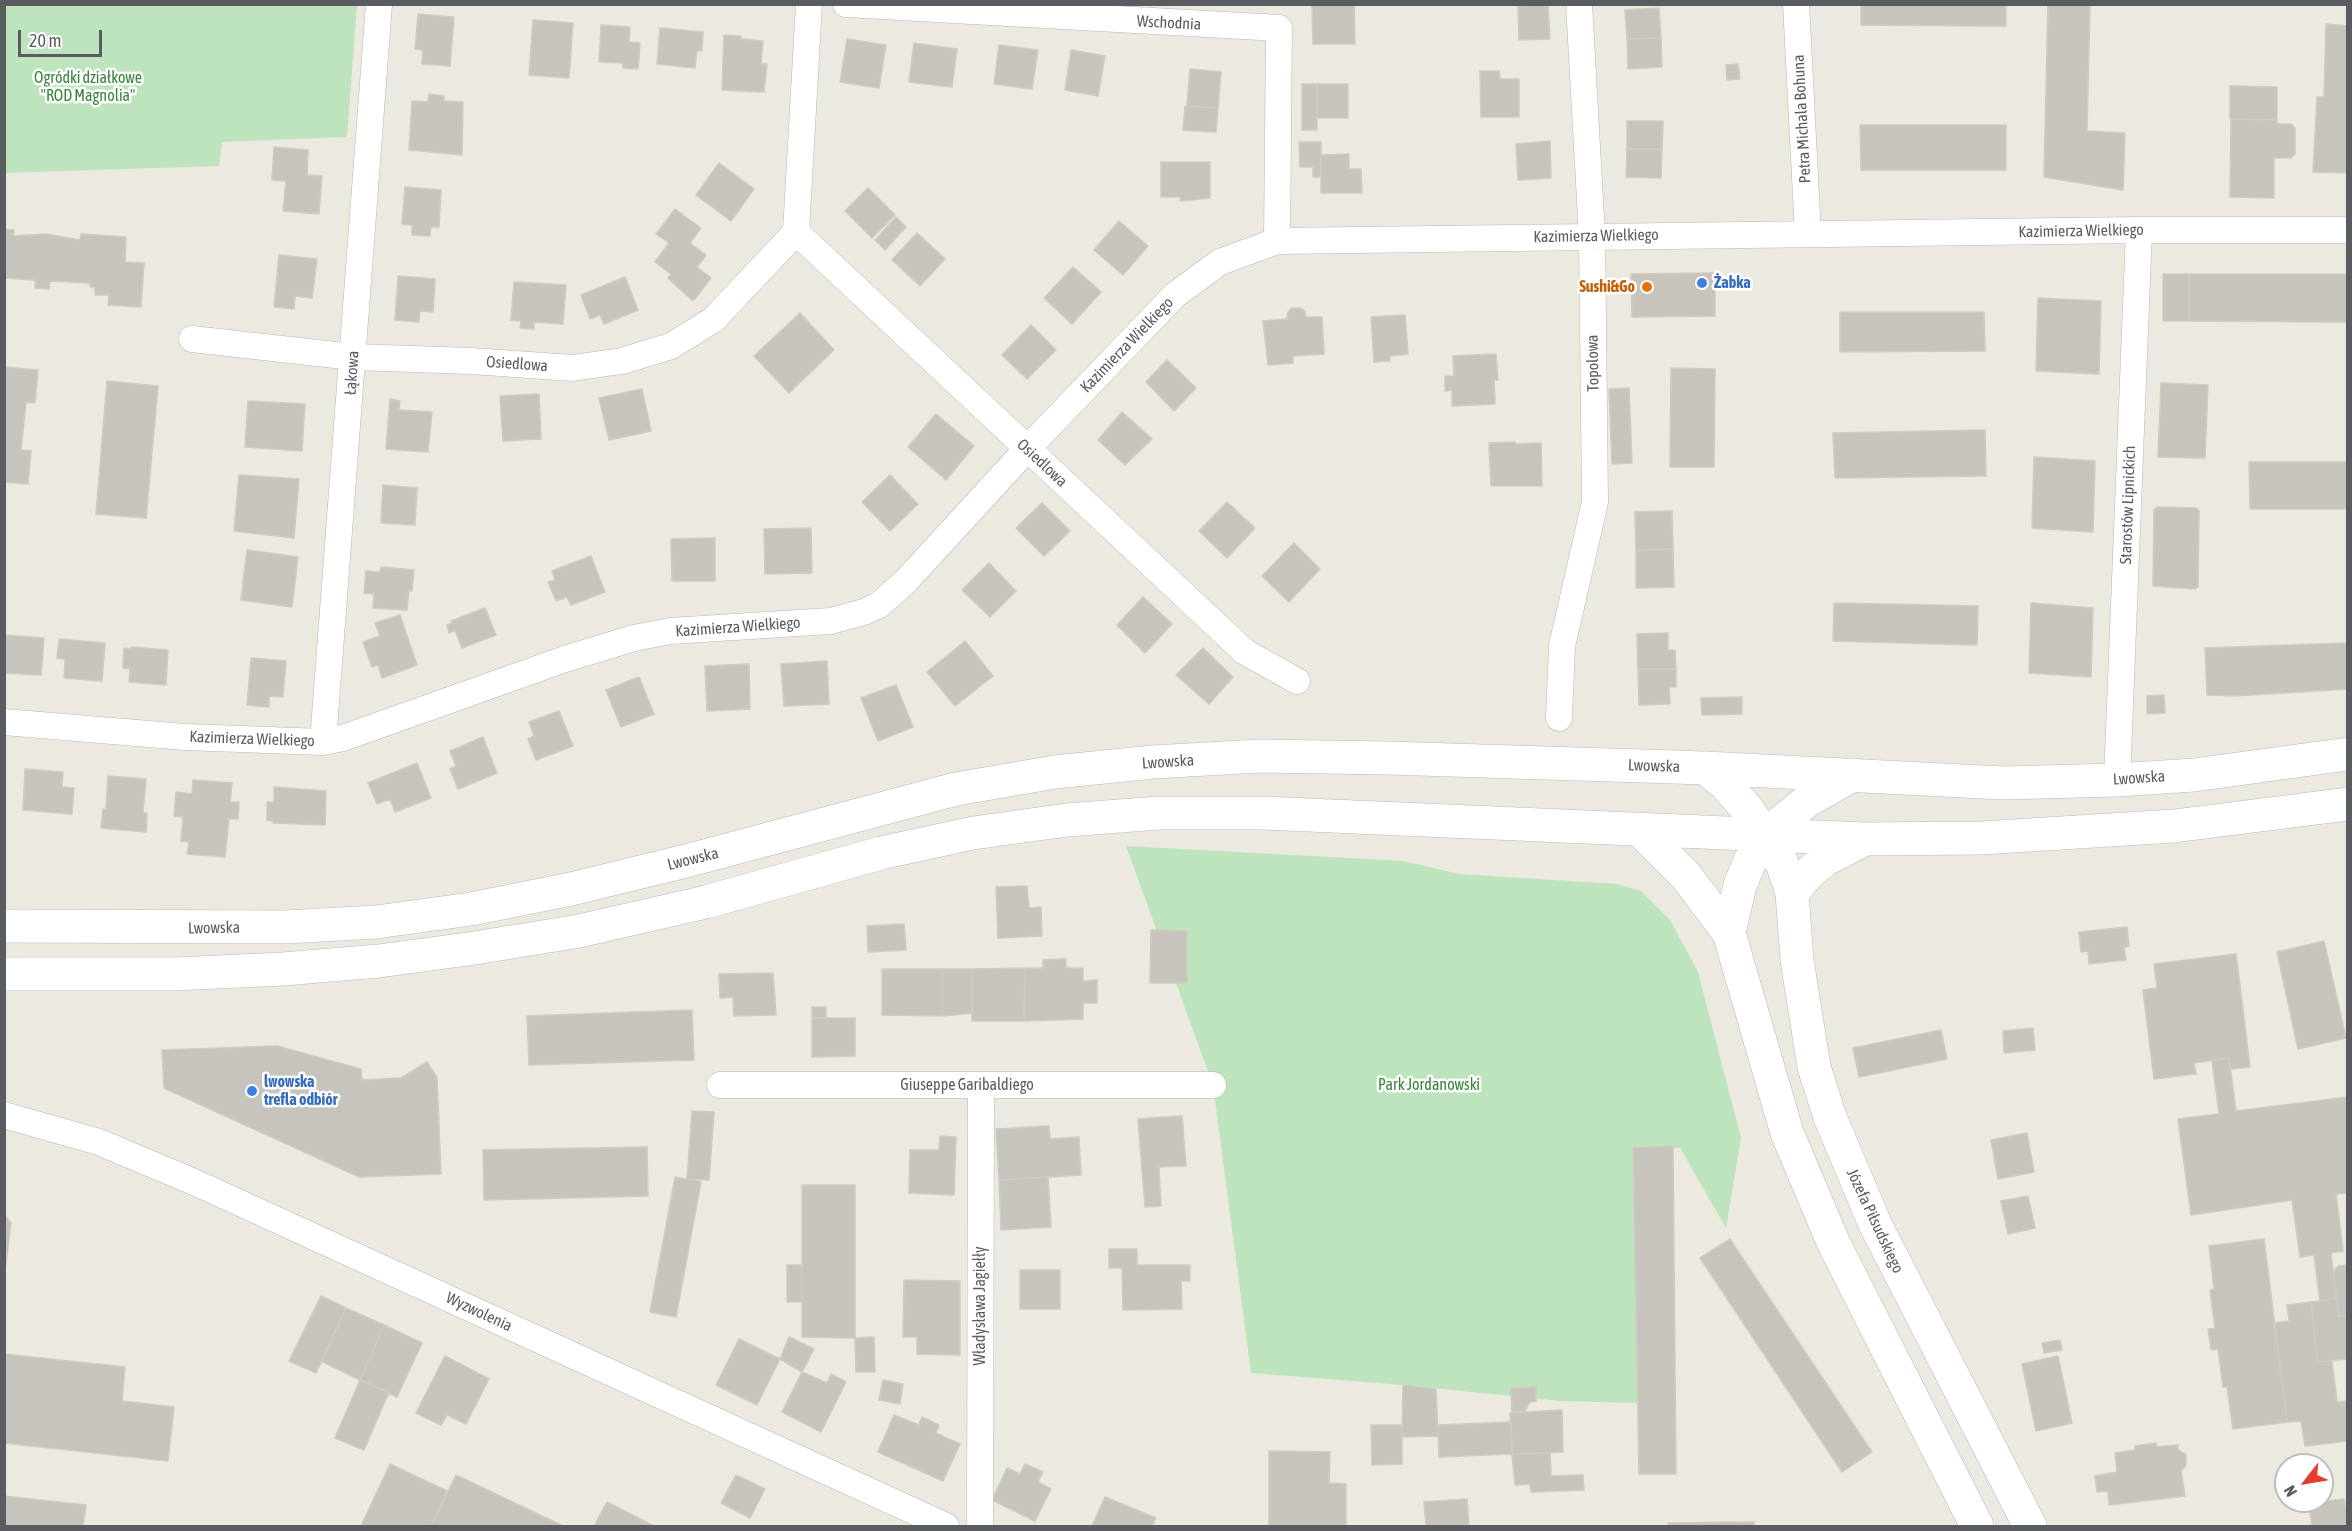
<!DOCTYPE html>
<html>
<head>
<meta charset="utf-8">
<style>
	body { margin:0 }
	#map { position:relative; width:2352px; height:1531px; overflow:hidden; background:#ece9e1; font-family:"Asap Condensed",sans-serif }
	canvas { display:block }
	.frame { position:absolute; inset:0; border:6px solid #595d61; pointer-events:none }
	.north { position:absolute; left:2274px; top:1453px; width:60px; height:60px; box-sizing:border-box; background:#fff; border:2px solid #bdbec0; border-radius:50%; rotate:239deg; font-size:16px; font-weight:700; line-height:24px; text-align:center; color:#595d61 }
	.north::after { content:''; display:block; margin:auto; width:21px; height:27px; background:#e43c2f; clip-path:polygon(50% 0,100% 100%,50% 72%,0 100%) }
	.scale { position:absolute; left:18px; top:30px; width:84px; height:27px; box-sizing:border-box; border:3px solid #595d61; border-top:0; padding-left:8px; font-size:18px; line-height:21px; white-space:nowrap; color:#595d61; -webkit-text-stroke:4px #fff; paint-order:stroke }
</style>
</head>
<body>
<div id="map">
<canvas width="2352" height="1531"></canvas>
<div class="frame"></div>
<div class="north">N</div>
<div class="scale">20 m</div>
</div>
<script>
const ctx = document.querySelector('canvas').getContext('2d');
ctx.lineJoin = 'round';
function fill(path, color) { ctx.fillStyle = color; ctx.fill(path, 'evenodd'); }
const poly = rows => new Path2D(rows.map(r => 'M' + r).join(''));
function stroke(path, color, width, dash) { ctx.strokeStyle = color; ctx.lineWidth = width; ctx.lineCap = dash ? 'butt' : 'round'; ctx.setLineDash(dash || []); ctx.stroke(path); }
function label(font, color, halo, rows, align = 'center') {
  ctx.font = font + ' "Asap Condensed",sans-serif'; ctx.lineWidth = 5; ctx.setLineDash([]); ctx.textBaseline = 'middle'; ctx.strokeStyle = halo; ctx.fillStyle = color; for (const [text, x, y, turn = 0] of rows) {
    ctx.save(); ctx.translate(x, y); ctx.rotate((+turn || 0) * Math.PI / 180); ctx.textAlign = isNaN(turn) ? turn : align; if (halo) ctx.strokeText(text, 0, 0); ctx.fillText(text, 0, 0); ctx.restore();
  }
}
const green = poly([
	[4,5,357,5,347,137,222,142,219,166,5,173],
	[1126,846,1404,861,1459,874,1616,884,1641,891,1670,920,1698,972,1741,1138,1726,1228,1680,1148,1633,1148,1638,1403,1560,1401,1403,1385,1251,1373,1213,1085]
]);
const building = poly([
	[1312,4,1354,4,1355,44,1313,44,1312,4],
	[1861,4,2006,4,2006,26,1861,25,1861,4],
	[2048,4,2090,4,2087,131,2125,133,2123,190,2044,177,2048,4],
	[1548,5,1550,39,1519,40,1518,6,1548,5],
	[1659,8,1661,38,1627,39,1625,10,1659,8],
	[418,14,454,17,450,66,422,64,423,50,415,49,418,14],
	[533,20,573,23,569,78,529,75,533,20],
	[2326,24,2348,26,2348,173,2313,172,2317,97,2324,97,2326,24],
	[601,25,630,27,629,42,640,43,638,69,623,68,623,63,599,62,601,25],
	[660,28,703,32,702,51,697,51,695,68,657,64,660,28],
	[724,35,741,36,741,39,763,41,761,64,767,64,764,92,722,90,724,35],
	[1661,38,1662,67,1628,69,1627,39,1661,38],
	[847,39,886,45,879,88,840,82,847,39],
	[914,43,957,49,952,87,909,82,914,43],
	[999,45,1038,50,1032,89,994,84,999,45],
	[1071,50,1105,56,1098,96,1065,90,1071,50],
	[1738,64,1740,79,1727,80,1726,65,1738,64],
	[1190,69,1221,72,1218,108,1187,106,1190,69],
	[1480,71,1499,71,1500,79,1519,79,1519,117,1481,117,1480,71],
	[1302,84,1317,84,1317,130,1302,130,1302,84],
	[1317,84,1348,84,1348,118,1317,118,1317,84],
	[2230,86,2277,87,2277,120,2230,119,2230,86],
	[429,94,444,96,444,101,463,102,462,155,409,150,412,101,428,102,429,94],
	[1185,106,1218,108,1216,132,1183,130,1185,106],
	[2231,119,2277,120,2277,124,2291,124,2295,128,2295,154,2291,158,2274,158,2274,198,2230,197,2231,119],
	[1627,121,1663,121,1662,149,1627,149,1627,121],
	[1860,125,2006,125,2006,170,1861,170,1860,125],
	[1550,141,1551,178,1518,180,1516,144,1550,141],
	[1299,142,1321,142,1321,177,1313,177,1313,167,1300,167,1299,142],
	[274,147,308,150,307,175,322,176,319,214,283,211,286,181,272,180,274,147],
	[1627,149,1662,149,1661,178,1626,177,1627,149],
	[1349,154,1349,169,1361,169,1362,193,1321,193,1321,155,1349,154],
	[1161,162,1210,162,1210,198,1180,201,1181,197,1161,197,1161,162],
	[719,163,754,189,731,221,696,195,719,163],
	[405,187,441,190,439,227,431,227,430,236,412,235,412,225,402,224,405,187],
	[868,188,895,215,872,238,845,211,868,188],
	[675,209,701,228,690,243,706,255,697,267,711,278,693,301,668,278,671,274,655,262,669,243,656,234,675,209],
	[896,217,906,227,885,250,875,240,896,217],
	[1119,221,1148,246,1123,275,1094,250,1119,221],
	[4,229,14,230,13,236,46,234,80,240,81,234,126,237,125,262,144,263,141,307,108,305,109,295,95,295,95,287,90,287,90,283,50,281,49,289,35,288,35,280,4,278,4,229],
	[917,233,945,259,920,286,892,260,917,233],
	[279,255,317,259,312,298,295,296,294,309,274,307,279,255],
	[1073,267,1101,292,1072,324,1044,298,1073,267],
	[1715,273,1715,316,1632,317,1631,274,1715,273],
	[2163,274,2189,274,2189,321,2163,321,2163,274],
	[2189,274,2348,274,2348,322,2189,321,2189,274],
	[398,276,435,279,433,312,420,311,419,322,395,320,398,276],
	[625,277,638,310,604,324,600,315,590,319,581,295,625,277],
	[514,282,566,285,563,324,534,322,534,329,520,328,521,321,511,320,514,282],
	[2038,298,2101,301,2099,374,2036,371,2038,298],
	[1292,308,1300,308,1305,311,1306,317,1322,317,1324,354,1293,356,1293,363,1268,365,1263,321,1287,319,1288,312,1292,308],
	[1840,312,1984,312,1985,351,1840,352,1840,312],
	[800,313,834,350,789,393,754,356,800,313],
	[1405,315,1408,354,1390,356,1390,361,1374,362,1371,317,1405,315],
	[1031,325,1056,350,1027,379,1002,355,1031,325],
	[1496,354,1498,380,1494,380,1495,404,1452,406,1452,390,1445,391,1445,376,1454,376,1453,356,1496,354],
	[1167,360,1196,388,1174,411,1146,382,1167,360],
	[4,367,38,370,35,403,26,402,21,450,31,451,28,484,4,482,4,367],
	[1671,368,1715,369,1714,467,1670,467,1671,368],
	[107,381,158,386,146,518,96,514,107,381],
	[2161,383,2208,385,2205,458,2158,457,2161,383],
	[1629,388,1632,463,1612,464,1609,389,1629,388],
	[642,389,651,431,609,440,599,398,642,389],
	[539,394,541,439,503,441,500,396,539,394],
	[390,399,400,401,399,410,432,412,428,452,386,449,390,399],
	[248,401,305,404,302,451,245,447,248,401],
	[1122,412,1152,439,1125,465,1098,440,1122,412],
	[936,414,974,446,946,480,908,447,936,414],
	[1985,430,1986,476,1835,478,1833,433,1985,430],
	[1515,442,1515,444,1541,443,1542,486,1491,486,1489,443,1515,442],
	[2034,457,2095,461,2093,532,2032,528,2034,457],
	[2249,462,2348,462,2348,509,2250,509,2249,462],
	[239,475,299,479,294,538,234,531,239,475],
	[890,475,918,504,890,531,862,502,890,475],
	[383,485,417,488,415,525,381,523,383,485],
	[1227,502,1255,528,1227,558,1199,531,1227,502],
	[1042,503,1070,531,1044,556,1016,528,1042,503],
	[2157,507,2197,508,2199,511,2198,587,2195,589,2153,586,2154,510,2157,507],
	[1672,511,1673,549,1636,550,1635,512,1672,511],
	[811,528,812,573,765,574,764,529,811,528],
	[715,538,715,581,672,581,671,539,715,538],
	[1294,543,1320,569,1289,602,1262,576,1294,543],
	[1673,549,1674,587,1636,588,1636,550,1673,549],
	[247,550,298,557,292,607,241,600,247,550],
	[591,556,605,592,571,605,567,597,556,601,548,582,555,580,552,571,591,556],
	[989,563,1016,591,990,617,962,590,989,563],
	[381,567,414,570,412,591,409,591,407,610,373,608,374,594,364,593,366,571,380,572,381,567],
	[1143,597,1172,624,1145,653,1117,625,1143,597],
	[1834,603,1978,606,1977,645,1833,641,1834,603],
	[2031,603,2093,608,2091,677,2029,673,2031,603],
	[485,608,496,635,462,648,455,630,449,633,447,625,452,623,451,621,485,608],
	[400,615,417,665,382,678,378,665,372,667,363,642,380,636,375,623,400,615],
	[1668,633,1668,650,1675,650,1676,669,1638,669,1637,634,1668,633],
	[4,635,44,638,41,675,4,673,4,635],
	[59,639,105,643,102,681,64,678,65,659,57,658,59,639],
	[965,641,993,676,955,706,927,672,965,641],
	[2348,643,2348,689,2235,696,2207,695,2205,648,2348,643],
	[131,647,168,650,166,685,129,682,130,669,123,668,124,648,131,649,131,647],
	[1203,648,1233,677,1209,704,1176,675,1203,648],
	[251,658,286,661,283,697,269,696,269,707,247,705,251,658],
	[827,661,829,704,784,706,781,664,827,661],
	[749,664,750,709,707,711,705,666,749,664],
	[1638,669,1676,669,1676,687,1669,687,1670,704,1639,705,1638,669],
	[639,677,654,714,621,727,606,690,639,677],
	[896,685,913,727,878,741,861,698,896,685],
	[2164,695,2165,713,2147,714,2147,696,2164,695],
	[1742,697,1742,714,1702,715,1701,698,1742,697],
	[559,711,573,746,536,760,528,739,534,736,529,722,559,711],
	[483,737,497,773,458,789,450,769,456,766,450,751,483,737],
	[417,763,431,798,395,812,390,799,377,804,368,783,417,763],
	[25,769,63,772,62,787,74,788,72,814,23,810,25,769],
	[108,776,146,779,143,813,147,813,146,832,101,828,103,809,106,810,108,776],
	[193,780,232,783,230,802,239,802,238,819,229,819,225,857,187,854,189,842,181,841,183,817,174,816,176,792,192,794,193,780],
	[274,787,326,791,325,825,273,823,273,821,267,820,267,802,274,802,274,787],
	[1027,886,1029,908,1041,907,1042,936,998,938,996,887,1027,886],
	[904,924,906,950,868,952,867,926,904,924],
	[2127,927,2129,946,2124,947,2126,960,2089,964,2088,951,2081,952,2079,932,2127,927],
	[1151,930,1187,931,1187,983,1150,983,1151,930],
	[2324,941,2346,1038,2298,1049,2277,952,2324,941],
	[2236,954,2250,1067,2231,1069,2229,1058,2194,1063,2196,1074,2154,1079,2143,990,2157,988,2154,964,2236,954],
	[1066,959,1066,968,1083,968,1083,981,1097,980,1097,1003,1083,1003,1083,1019,1024,1021,1025,968,1043,968,1043,960,1066,959],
	[1025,968,1024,1021,972,1021,972,969,1025,968],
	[882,969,942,969,942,1016,882,1015,882,969],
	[942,969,972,969,973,1013,942,1016,942,969],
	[773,973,776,1015,734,1016,733,997,720,998,719,974,773,973],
	[812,1007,826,1007,826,1018,812,1018,812,1007],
	[692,1010,694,1060,529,1065,527,1016,692,1010],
	[812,1018,855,1018,855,1056,812,1057,812,1018],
	[2033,1028,2035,1050,2004,1053,2003,1031,2033,1028],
	[1941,1030,1947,1059,1859,1077,1853,1048,1941,1030],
	[277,1046,361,1069,362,1080,401,1078,427,1062,437,1078,441,1174,359,1177,164,1088,162,1050,277,1046],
	[2229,1058,2236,1111,2348,1097,2348,1193,2336,1194,2343,1251,2331,1253,2336,1299,2320,1301,2314,1255,2300,1257,2292,1200,2191,1215,2178,1119,2219,1114,2212,1061,2229,1058],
	[692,1111,714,1112,709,1180,687,1179,692,1111],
	[1182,1116,1186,1166,1159,1167,1161,1206,1145,1207,1138,1119,1182,1116],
	[1049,1126,1050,1139,1079,1137,1081,1175,999,1180,996,1129,1049,1126],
	[2027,1133,2034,1172,1998,1179,1991,1140,2027,1133],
	[940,1136,956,1137,954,1195,909,1193,910,1150,939,1150,940,1136],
	[1673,1146,1676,1474,1639,1474,1633,1148,1673,1146],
	[647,1147,648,1196,484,1200,483,1150,647,1147],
	[675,1177,701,1182,676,1317,650,1312,675,1177],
	[1048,1177,1051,1227,1001,1230,999,1180,1048,1177],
	[802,1185,855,1185,855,1338,802,1337,802,1185],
	[2028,1196,2035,1228,2008,1234,2001,1201,2028,1196],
	[4,1214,11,1223,4,1279,4,1214],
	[1730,1239,1872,1452,1842,1472,1700,1258,1730,1239],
	[2264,1239,2287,1422,2233,1429,2227,1387,2223,1387,2218,1349,2211,1350,2208,1329,2215,1328,2210,1290,2214,1289,2209,1246,2264,1239],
	[1109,1249,1137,1249,1137,1265,1190,1265,1190,1281,1181,1281,1182,1309,1123,1310,1122,1268,1109,1268,1109,1249],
	[787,1265,802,1265,802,1302,787,1302,787,1265],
	[2348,1265,2348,1315,2339,1316,2333,1272,2338,1266,2348,1265],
	[1020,1270,1060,1270,1060,1309,1020,1309,1020,1270],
	[904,1280,960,1281,960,1355,917,1354,917,1337,903,1337,904,1280],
	[321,1296,346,1308,316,1373,289,1361,321,1296],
	[2336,1299,2339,1316,2348,1315,2348,1359,2318,1362,2311,1302,2336,1299],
	[2311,1302,2318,1362,2332,1361,2337,1402,2348,1401,2348,1441,2305,1446,2301,1421,2287,1422,2274,1323,2289,1321,2287,1305,2311,1302],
	[346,1308,384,1325,360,1380,321,1361,346,1308],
	[384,1325,422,1343,397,1397,360,1380,384,1325],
	[789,1337,814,1349,802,1372,780,1359,789,1337],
	[874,1337,875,1372,856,1372,855,1338,874,1337],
	[739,1339,780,1359,757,1405,716,1385,739,1339],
	[2060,1340,2062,1350,2044,1353,2042,1343,2060,1340],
	[4,1354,125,1367,122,1401,174,1407,168,1461,4,1443,4,1354],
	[445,1356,489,1379,466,1424,447,1415,441,1425,416,1413,445,1356],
	[2058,1356,2072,1423,2036,1431,2022,1364,2058,1356],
	[802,1372,827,1383,831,1374,846,1382,821,1432,782,1412,802,1372],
	[360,1380,389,1392,364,1450,335,1438,360,1380],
	[883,1380,903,1384,900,1404,879,1400,883,1380],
	[1403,1385,1436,1389,1438,1436,1402,1437,1403,1385],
	[1536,1387,1536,1401,1530,1402,1525,1411,1512,1412,1511,1388,1536,1387],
	[1562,1410,1563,1452,1512,1454,1510,1413,1562,1410],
	[894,1415,919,1425,922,1417,939,1425,936,1433,960,1444,943,1481,878,1452,894,1415],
	[1511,1422,1512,1454,1439,1457,1438,1425,1511,1422],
	[1371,1425,1402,1425,1402,1464,1372,1465,1371,1425],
	[2156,1443,2157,1447,2178,1445,2178,1450,2186,1455,2186,1465,2181,1471,2185,1496,2109,1505,2108,1491,2097,1492,2095,1476,2117,1472,2115,1453,2135,1450,2135,1446,2156,1443],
	[1269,1451,1330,1452,1329,1483,1346,1484,1346,1526,1269,1526,1269,1451],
	[1550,1453,1551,1476,1583,1475,1584,1490,1531,1492,1530,1484,1515,1485,1512,1454,1550,1453],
	[390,1464,447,1491,431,1526,361,1526,390,1464],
	[1025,1464,1043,1472,1038,1482,1051,1489,1035,1521,992,1500,1007,1468,1020,1474,1025,1464],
	[456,1475,563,1526,431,1526,456,1475],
	[736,1475,765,1489,750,1518,721,1503,736,1475],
	[4,1496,86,1505,83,1526,4,1526,4,1496],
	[1105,1497,1156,1518,1152,1526,1092,1526,1105,1497],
	[1467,1499,1469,1526,1426,1526,1424,1502,1467,1499],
	[2344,1499,2346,1508,2348,1508,2348,1526,2312,1526,2309,1503,2344,1499],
	[607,1502,654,1526,594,1526,607,1502],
	[1754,1522,1754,1526,1668,1526,1668,1523,1754,1522]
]);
const street = poly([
	[809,4,796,232,1245,652,1297,681],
	[846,4,1279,28,1277,241],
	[1796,4,1808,234],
	[192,339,353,357,472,361,572,368,622,361,671,346,713,320,796,232],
	[1559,718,1562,646,1595,502,1592,236,1579,4],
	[4,722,185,737,323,742,343,738,565,659,634,638,670,631,831,621,864,612,879,605,905,582,1027,449,1175,295,1220,262,1277,241,2139,230,2348,230],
	[323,742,379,4],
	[2117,780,2139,230],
	[720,1085,1213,1085],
	[4,1115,99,1142,194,1182,946,1526],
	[980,1526,981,1086]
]);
const secondary = poly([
	[1705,768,1726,785,1748,810,1782,863,1792,893,1797,960,1814,1067,1830,1117,1875,1224,2030,1526],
	[1640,830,1686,876,1729,933,1787,1133,1834,1244,1977,1526],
	[1792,893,1809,873,1826,859,1865,839],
	[4,926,285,927,376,922,471,909,571,889,686,861,956,789,1055,772,1153,762,1260,756,1387,758,1705,768,2003,783,2117,780,2194,775,2348,754],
	[1729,933,1740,885,1751,859,1765,835,1807,801,1853,775],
	[4,974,174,974,283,969,379,961,475,948,579,931,706,902,881,853,973,833,1067,820,1159,813,1262,813,1865,839,1981,838,2174,826,2348,804]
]);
const markers = [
	[1702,283,6,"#3f7fe0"],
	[1647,287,6,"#e8710a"],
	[252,1091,6,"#3f7fe0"]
];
const streetNames = [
	["Wschodnia",1169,23,3],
	["Petra Michala Bohuna",1802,119,-93],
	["Kazimierza Wielkiego",2081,231,-1],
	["Kazimierza Wielkiego",1596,236,-1],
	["Kazimierza Wielkiego",1127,345,-46],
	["Topolowa",1593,363,-91],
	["Osiedlowa",517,364,4],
	["Łąkowa",352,373,-86],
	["Osiedlowa",1042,463,43],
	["Starostów Lipnickich",2128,505,-88],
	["Kazimierza Wielkiego",738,627,-4],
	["Kazimierza Wielkiego",252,739,2],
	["Lwowska",1168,762,-4],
	["Lwowska",1654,766,2],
	["Lwowska",2139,778,-4],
	["Lwowska",693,859,-14],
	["Lwowska",214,928,-1],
	["Giuseppe Garibaldiego",967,1085],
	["Józefa Piłsudskiego",1875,1221,65],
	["Władysława Jagiełły",980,1306,-90],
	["Wyzwolenia",479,1312,25]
];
const parkNames = [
	["Ogródki działkowe",88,78],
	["\"ROD Magnolia\"",88,96],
	["Park Jordanowski",1429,1085]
];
const shopNames = [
	["Żabka",1714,283],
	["lwowska",264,1082],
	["trefla odbiór",264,1100]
];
const foodNames = [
	["Sushi&Go",1635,287]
];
fill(green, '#bee4bd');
fill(building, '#c7c4be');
stroke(building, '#d0cbbf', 1.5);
stroke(street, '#b4b7bb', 27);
stroke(secondary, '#b5b8bd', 34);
stroke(street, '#fff', 26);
stroke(secondary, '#fff', 33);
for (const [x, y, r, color] of markers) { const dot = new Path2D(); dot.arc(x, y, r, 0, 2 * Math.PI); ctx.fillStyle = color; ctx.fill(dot); stroke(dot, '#fff', 2); }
label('16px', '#595d61', '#fff', streetNames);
label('16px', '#37833a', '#fff', parkNames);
label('bold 16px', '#366cbe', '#fff', shopNames, 'left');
label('bold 16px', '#c56008', '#fff', foodNames, 'right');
</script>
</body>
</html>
